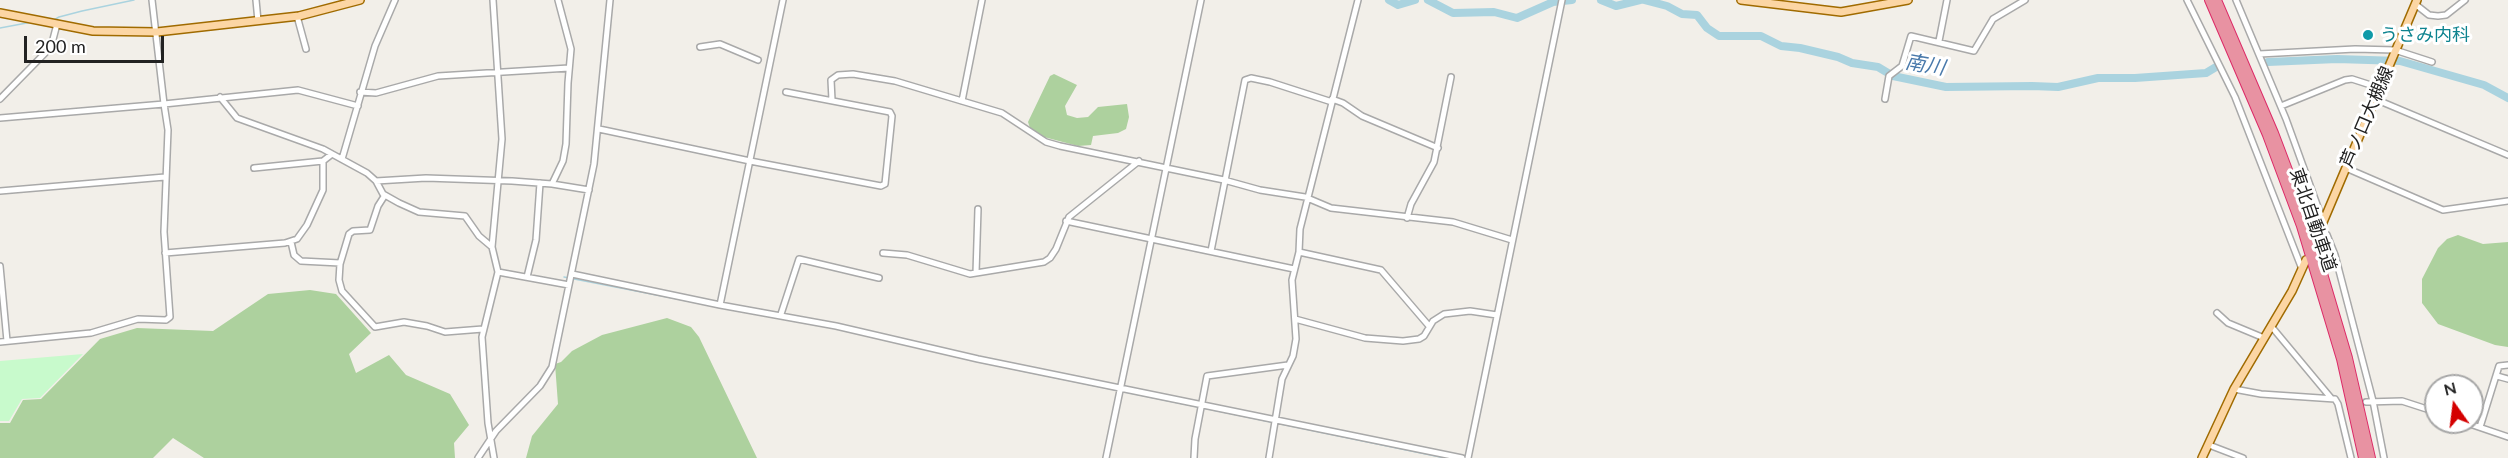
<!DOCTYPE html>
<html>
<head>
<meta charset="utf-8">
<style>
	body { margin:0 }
	#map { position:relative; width:2508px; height:458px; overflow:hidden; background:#f2efe9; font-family:Lato,sans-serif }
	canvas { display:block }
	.north { position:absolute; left:2424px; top:374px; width:60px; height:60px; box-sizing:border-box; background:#fff; border:2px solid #a7a7a7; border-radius:50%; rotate:346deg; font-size:16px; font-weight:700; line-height:24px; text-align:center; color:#222 }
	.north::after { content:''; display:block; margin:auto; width:21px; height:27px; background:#d40000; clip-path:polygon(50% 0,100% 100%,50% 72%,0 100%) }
	.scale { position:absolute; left:24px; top:36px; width:140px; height:27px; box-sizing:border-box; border:3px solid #222; border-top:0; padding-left:8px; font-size:18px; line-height:21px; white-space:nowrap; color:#222; -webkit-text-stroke:4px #fff; paint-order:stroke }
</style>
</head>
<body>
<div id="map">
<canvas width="2508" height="458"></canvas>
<div class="north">N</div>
<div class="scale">200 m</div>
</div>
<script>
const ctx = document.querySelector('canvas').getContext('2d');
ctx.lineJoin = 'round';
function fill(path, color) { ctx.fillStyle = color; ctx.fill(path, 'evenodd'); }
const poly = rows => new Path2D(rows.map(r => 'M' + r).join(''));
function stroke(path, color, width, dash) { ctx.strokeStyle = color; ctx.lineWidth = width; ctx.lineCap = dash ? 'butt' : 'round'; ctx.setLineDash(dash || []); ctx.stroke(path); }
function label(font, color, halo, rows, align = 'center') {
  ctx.font = font + ' Lato,"Noto Sans JP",sans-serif'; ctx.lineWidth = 6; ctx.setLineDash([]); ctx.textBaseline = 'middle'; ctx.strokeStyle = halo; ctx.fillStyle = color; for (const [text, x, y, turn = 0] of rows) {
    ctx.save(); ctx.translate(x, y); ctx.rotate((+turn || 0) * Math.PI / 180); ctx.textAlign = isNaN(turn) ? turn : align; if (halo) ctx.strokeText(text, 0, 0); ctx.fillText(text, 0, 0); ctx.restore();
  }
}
const forest = poly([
	[1054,74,1077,85,1065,106,1067,115,1077,118,1088,117,1098,107,1127,104,1129,117,1126,129,1118,133,1093,136,1091,145,1078,146,1044,137,1030,128,1028,122,1050,76],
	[2458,235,2483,244,2508,242,2508,347,2495,345,2438,324,2422,303,2422,279,2438,248,2447,239],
	[310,290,336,294,371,333,349,354,356,373,389,355,406,375,450,394,469,425,454,443,455,458,204,458,173,438,153,458,0,458,0,423,10,423,23,400,41,399,100,339,137,328,213,331,268,294],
	[667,318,691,327,699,337,757,458,526,458,532,436,558,404,555,364,561,362,572,351,602,335]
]);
const park = poly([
	[83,354,40,398,22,399,9,421,0,421,0,361]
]);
const stream = poly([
	[54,20,59,17,82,11,134,0],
	[0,28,32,22],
	[564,277,734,310],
	[833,328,843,330],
	[974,361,1198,407],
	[1203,408,1271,422],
	[1276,423,1445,458]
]);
const river = poly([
	[1389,0,1398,5,1415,0],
	[1428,0,1453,13,1494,12,1517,18,1553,2,1572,0],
	[1601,0,1616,6,1640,0],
	[1644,0,1667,6,1682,14,1697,15,1707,28,1719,36,1761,36,1781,46,1800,48,1838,57,1852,63,1878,67,1893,76,1946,87,2032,86,2058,87,2098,78,2135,78,2206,73,2216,67],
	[2268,62,2337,59,2400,61,2484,85,2508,98]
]);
const minor = poly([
	[256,0,258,21],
	[2187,0,2235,97,2302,269],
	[2236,0,2286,119,2323,221],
	[2415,4,2429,15,2438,16,2446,15,2465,0],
	[297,16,306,49],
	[1939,41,1947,0],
	[700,47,720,44,758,60],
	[2259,54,2355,49,2395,50,2432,62],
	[360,92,376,93,438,76,569,68],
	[220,97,237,118,323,149,367,173,376,181,383,194,399,203,419,212,465,216,479,236,492,247,498,272,482,337,488,423,494,458],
	[0,99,51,47,57,24],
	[1332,99,1343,103,1362,116,1438,148],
	[1885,99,1889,76,1902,66,1911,36,1974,51,1993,19,2025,0],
	[2375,99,2508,155],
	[832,100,831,80,838,75,853,74,895,81,1002,113,1046,142,1060,146,1224,180,1260,190,1305,197,1331,208,1453,222,1512,240],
	[962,101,982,0],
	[2281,106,2345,80,2352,79,2380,88],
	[0,118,164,104,152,0],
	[599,129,750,161,881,186,885,184,892,116,890,112,786,92],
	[342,159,375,46,395,0],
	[254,168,323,161,332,154],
	[2346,168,2443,210,2508,201],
	[376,181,426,178,512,181,552,184,589,190],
	[552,184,563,161,566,144,568,83,571,49,558,0],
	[0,191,165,177],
	[385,195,378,206,370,230,353,231,349,234,340,264,339,280,342,291,375,327,404,322,427,326,445,332,483,329],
	[1407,218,1411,204,1434,162,1451,77],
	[1066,221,1294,269],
	[2320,227,2327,235,2335,255,2373,401,2384,458],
	[291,242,294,255,301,261,340,263],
	[492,247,502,139,493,0],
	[1211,251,1245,80,1251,78,1270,82,1332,102],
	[1299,252,1381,270,1429,326],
	[165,253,285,243,297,239,307,225,323,190,323,161],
	[883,253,907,255,970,274,1044,262,1050,258,1056,249,1069,217,1139,161],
	[0,266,7,341],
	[498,272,569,285],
	[976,273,978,209],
	[572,274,720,305,836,326,978,359,1462,458],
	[527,277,536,240,540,183],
	[720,305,783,0],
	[2217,313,2228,323,2264,338],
	[781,314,799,259,879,278],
	[1295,319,1365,338,1403,341,1419,339,1424,336,1433,321,1444,314,1470,311,1497,315],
	[2271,326,2331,398],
	[0,342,91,333,138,319,166,320,170,317,164,232,168,130,164,104,298,90,358,106],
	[2497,376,2508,379],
	[2234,389,2261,394,2335,399,2338,404,2351,458],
	[2366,402,2402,401,2436,412],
	[2464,422,2508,437],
	[2480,427,2499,366,2508,365],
	[2209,445,2243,458],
	[478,458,496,431,540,386,552,367,594,164,610,0],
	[1106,458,1201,0],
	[1194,458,1195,439,1207,376,1288,365],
	[1269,458,1282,379,1293,356,1296,339,1292,280,1299,252,1300,229,1358,0],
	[1468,458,1562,0]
]);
const major = poly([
	[1741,0,1841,12,1908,0],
	[0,13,93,31,157,32,299,16,360,0],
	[2318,234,2417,0],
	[2202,458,2234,389,2292,291,2306,260]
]);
const highway = poly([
	[2209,0,2267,135,2301,226,2341,359,2363,458],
	[2217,0,2274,133,2308,223,2348,358,2371,458]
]);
const markers = [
	[2368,35,6,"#0f9aa8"]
];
const cultureNames = [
	["うさみ内科",2380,35]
];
const streetNames = [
	["芦ノ口大槻線",2367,117,-67],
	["東北自動車道",2313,220,71]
];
const waterNames = [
	["南川",1925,65,10]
];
fill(forest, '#add19e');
fill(park, '#c8facc');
stroke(stream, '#aad3df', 1.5);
stroke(river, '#aad3df', 8);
stroke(minor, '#a9a9a9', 8);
stroke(major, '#a06b00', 10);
stroke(highway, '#dc2a67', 10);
stroke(minor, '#fff', 5);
stroke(major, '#fcd6a4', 7);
stroke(highway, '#e892a2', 8);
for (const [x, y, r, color] of markers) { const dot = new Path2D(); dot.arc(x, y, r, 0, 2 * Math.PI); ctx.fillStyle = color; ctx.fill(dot); stroke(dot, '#fff', 2); }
label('18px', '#0d838f', '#fff', cultureNames, 'left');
label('18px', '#222', '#fff', streetNames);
label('italic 20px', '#4a7aab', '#fff', waterNames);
</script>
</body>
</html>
